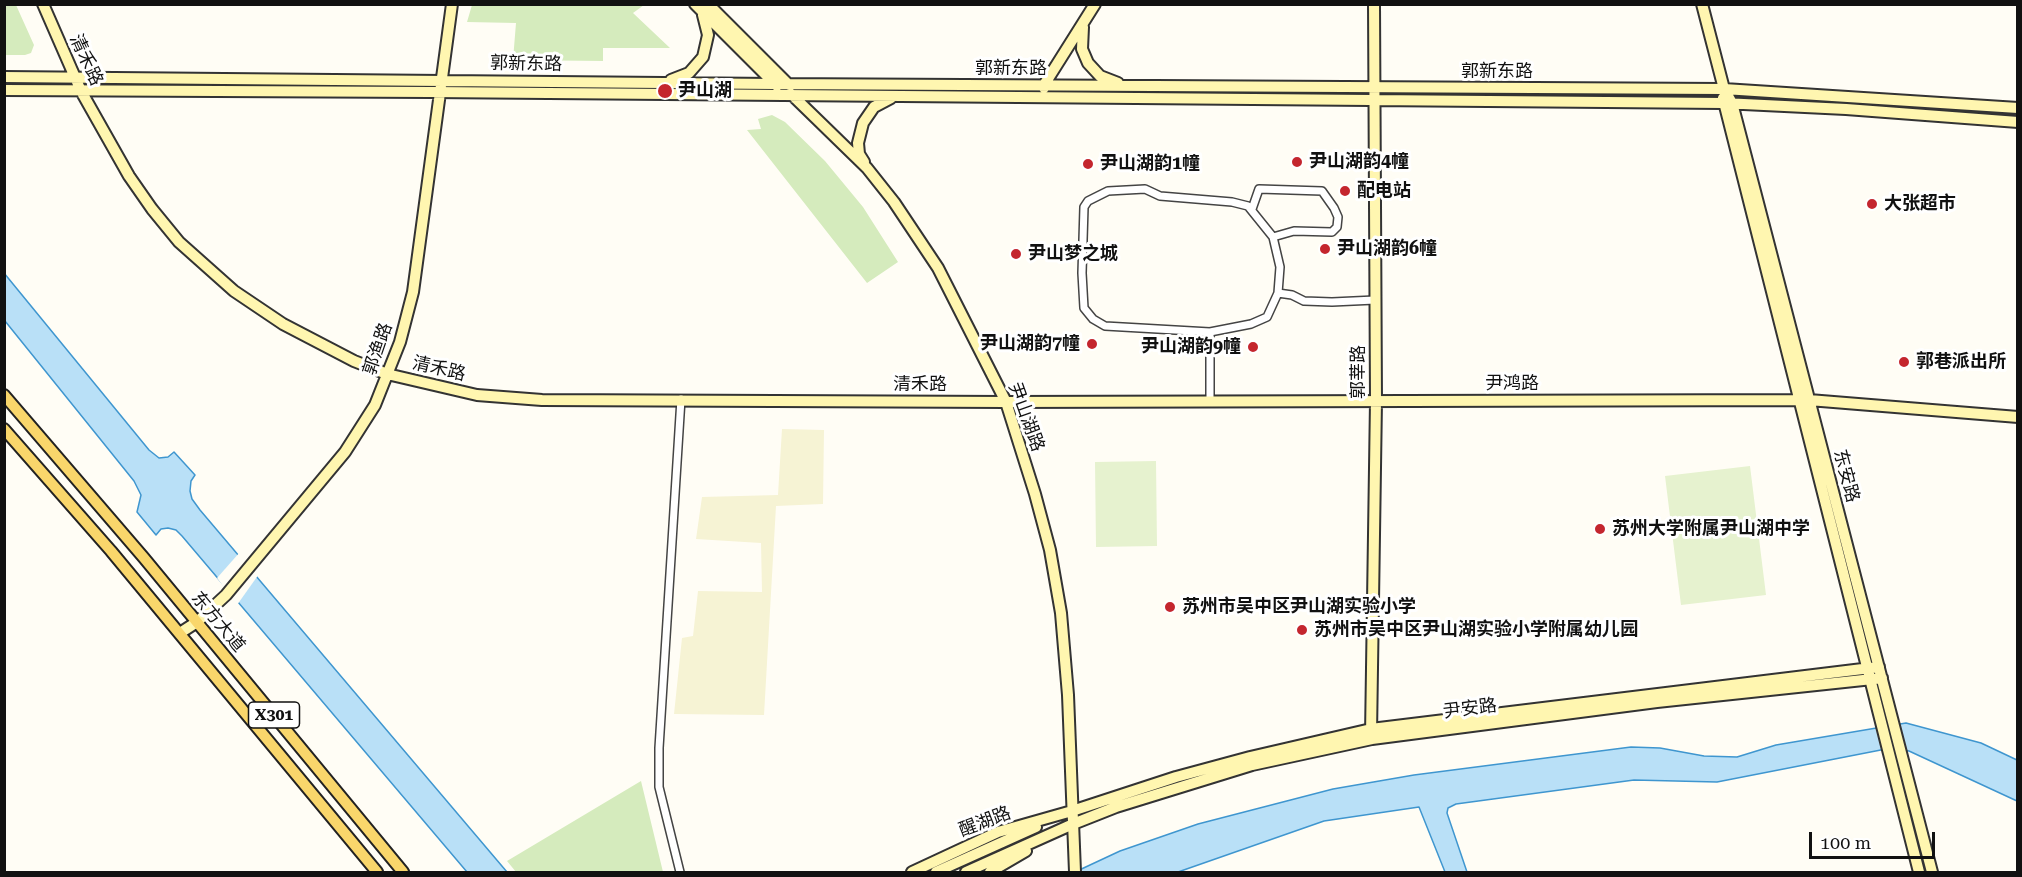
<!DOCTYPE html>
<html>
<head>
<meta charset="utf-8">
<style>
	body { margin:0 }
	#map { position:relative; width:2022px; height:877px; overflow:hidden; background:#fffdf5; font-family:"Roboto Serif",serif }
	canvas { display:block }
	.frame { position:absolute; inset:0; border:6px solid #111; pointer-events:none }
	.scale { position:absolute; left:1809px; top:832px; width:126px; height:27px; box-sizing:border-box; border:3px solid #111; border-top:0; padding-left:8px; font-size:18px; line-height:21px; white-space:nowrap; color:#111; -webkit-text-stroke:4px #fff; paint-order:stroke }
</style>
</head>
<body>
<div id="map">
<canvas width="2022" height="877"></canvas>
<div class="frame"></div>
<div class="scale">100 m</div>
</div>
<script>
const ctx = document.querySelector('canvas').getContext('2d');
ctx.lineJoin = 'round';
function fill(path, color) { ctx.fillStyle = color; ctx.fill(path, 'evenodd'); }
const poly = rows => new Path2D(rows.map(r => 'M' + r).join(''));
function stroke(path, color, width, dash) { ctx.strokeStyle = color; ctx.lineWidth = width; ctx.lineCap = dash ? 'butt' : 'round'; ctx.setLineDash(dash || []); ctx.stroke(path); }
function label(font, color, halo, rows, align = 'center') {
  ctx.font = font + ' "Roboto Serif","Noto Sans SC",serif'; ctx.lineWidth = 6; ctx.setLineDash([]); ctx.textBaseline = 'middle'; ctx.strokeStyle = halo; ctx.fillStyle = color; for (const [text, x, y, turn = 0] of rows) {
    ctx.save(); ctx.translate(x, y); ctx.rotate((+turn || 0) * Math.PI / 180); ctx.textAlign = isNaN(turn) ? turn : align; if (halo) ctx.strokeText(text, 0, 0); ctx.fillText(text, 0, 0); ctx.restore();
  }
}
const farmland = poly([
	[782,429,824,430,823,504,776,506,764,715,674,714,682,638,693,636,698,591,762,592,761,543,696,539,702,497,778,495]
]);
const green = poly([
	[5,4,16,5,34,45,31,53,25,55,5,55],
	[472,5,644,5,633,13,670,48,603,48,603,61,513,60,516,23,467,22],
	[772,115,785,122,825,161,863,207,898,262,867,283,747,130,761,129,758,119],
	[641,781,663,872,516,872,507,861]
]);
const pitch = poly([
	[1156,461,1157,546,1096,547,1095,462],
	[1750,466,1766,595,1681,605,1665,476]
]);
const water = poly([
	[4,273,149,450,159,458,168,457,174,452,195,475,191,481,190,491,192,499,200,510,507,872,467,872,182,536,176,530,168,528,161,529,156,535,137,512,141,495,134,481,5,321,4,273],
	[1906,723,1981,743,2017,760,2017,801,1909,751,1891,748,1717,782,1634,780,1456,804,1448,808,1447,813,1467,872,1445,872,1419,807,1324,821,1178,872,1075,872,1120,851,1198,824,1333,789,1414,775,1631,747,1660,748,1704,756,1737,757,1776,745,1906,723]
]);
const pier = poly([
	[240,552,259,574,237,605,217,578]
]);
const street = poly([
	[1252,209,1259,189,1322,191,1334,208,1338,217,1337,227,1332,232,1294,231,1273,237],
	[1278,293,1280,267,1273,237,1248,206,1232,202,1160,196,1145,189,1108,191,1088,201,1084,207,1082,273,1084,308,1093,319,1105,326,1210,332,1251,324,1267,317,1278,293,1292,295,1304,301,1332,302,1375,300],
	[1210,332,1210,401],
	[680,872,659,787,659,748,681,399]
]);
const secondary = poly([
	[43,4,81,91,129,176,152,209,179,242,234,291,283,324,354,361,387,374,477,395,542,400,1006,402,1809,400,2018,417],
	[695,4,777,86],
	[708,4,789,85],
	[1702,4,1724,89,1732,103,1932,872],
	[1083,27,1082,49,1088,63,1100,76,1118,83],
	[4,77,774,84,1724,89,2018,108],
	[671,80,689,73,703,57,708,35,703,15],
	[1044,88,1044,85,1095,4],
	[4,90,431,92,1723,103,1846,109,2018,122],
	[791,94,867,168,894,202,938,268,1006,402,1035,494,1050,550,1061,613,1068,695,1075,872],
	[1723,98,1919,872],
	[864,162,859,154,858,143,863,123,874,107,891,98],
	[180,633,197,622,226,595,345,452,375,405,400,342,413,292,452,4],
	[1371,735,1376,401,1374,4],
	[912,872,998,832,1072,811,1176,777,1250,757,1371,729,1879,667],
	[936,872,1036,827],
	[966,872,1073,824,1116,807,1252,765,1372,739,1657,702,1882,678],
	[990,872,1026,851]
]);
const primary = poly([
	[4,395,144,558,403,872],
	[4,429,111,551,377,872]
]);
const markers = [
	[665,91,8,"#c4262e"],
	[1297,162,6,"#c4262e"],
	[1088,164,6,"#c4262e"],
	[1345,191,6,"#c4262e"],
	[1872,204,6,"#c4262e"],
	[1325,249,6,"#c4262e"],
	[1016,254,6,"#c4262e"],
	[1092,344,6,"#c4262e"],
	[1253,347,6,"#c4262e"],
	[1904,362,6,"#c4262e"],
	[1600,529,6,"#c4262e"],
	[1170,607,6,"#c4262e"],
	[1302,630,6,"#c4262e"]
];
const shields = [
	[274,715,51]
];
const shieldNames = [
	["X301",274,715]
];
const streetNames = [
	["清禾路",86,60,65],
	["郭新东路",526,64,1],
	["郭新东路",1011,69],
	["郭新东路",1497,72],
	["郭渔路",378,349,-71],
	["清禾路",439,369,13],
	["郭莘路",1359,372,-90],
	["尹鸿路",1512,384],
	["清禾路",920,385],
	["尹山湖路",1026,417,70],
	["东安路",1846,476,75],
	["东方大道",218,622,50],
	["尹安路",1470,709,-7],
	["醒湖路",985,822,-21]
];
const poiNames = [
	["尹山湖",678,91],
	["尹山湖韵4幢",1309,162],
	["尹山湖韵1幢",1100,164],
	["配电站",1357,191],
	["大张超市",1884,204],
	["尹山湖韵6幢",1337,249],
	["尹山梦之城",1028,254],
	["尹山湖韵7幢",1080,344,"right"],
	["尹山湖韵9幢",1241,347,"right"],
	["郭巷派出所",1916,362],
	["苏州大学附属尹山湖中学",1612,529],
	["苏州市吴中区尹山湖实验小学",1182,607],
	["苏州市吴中区尹山湖实验小学附属幼儿园",1314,630]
];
fill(farmland, '#f6f3d4');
fill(green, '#d5ebbd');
fill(pitch, '#e6f2cf');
fill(water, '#b9e0f7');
stroke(water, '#3f96cf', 1.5);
fill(pier, '#fffdf5');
stroke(street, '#444', 10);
stroke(secondary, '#333', 14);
stroke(primary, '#222', 14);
stroke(street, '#fff', 7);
stroke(secondary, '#fff6b0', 10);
stroke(primary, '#f9d66b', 10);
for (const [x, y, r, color] of markers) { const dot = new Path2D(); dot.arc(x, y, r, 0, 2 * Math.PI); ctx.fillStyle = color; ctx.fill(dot); stroke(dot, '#fff', 2); }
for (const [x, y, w] of shields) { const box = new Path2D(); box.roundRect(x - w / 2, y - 13, w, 26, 4.5); ctx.fillStyle = '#fff'; ctx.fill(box); stroke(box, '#111', 1.5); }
label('bold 16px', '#111', null, shieldNames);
label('18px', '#111', '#fff', streetNames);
label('bold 18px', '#111', '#fff', poiNames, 'left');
</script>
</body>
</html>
